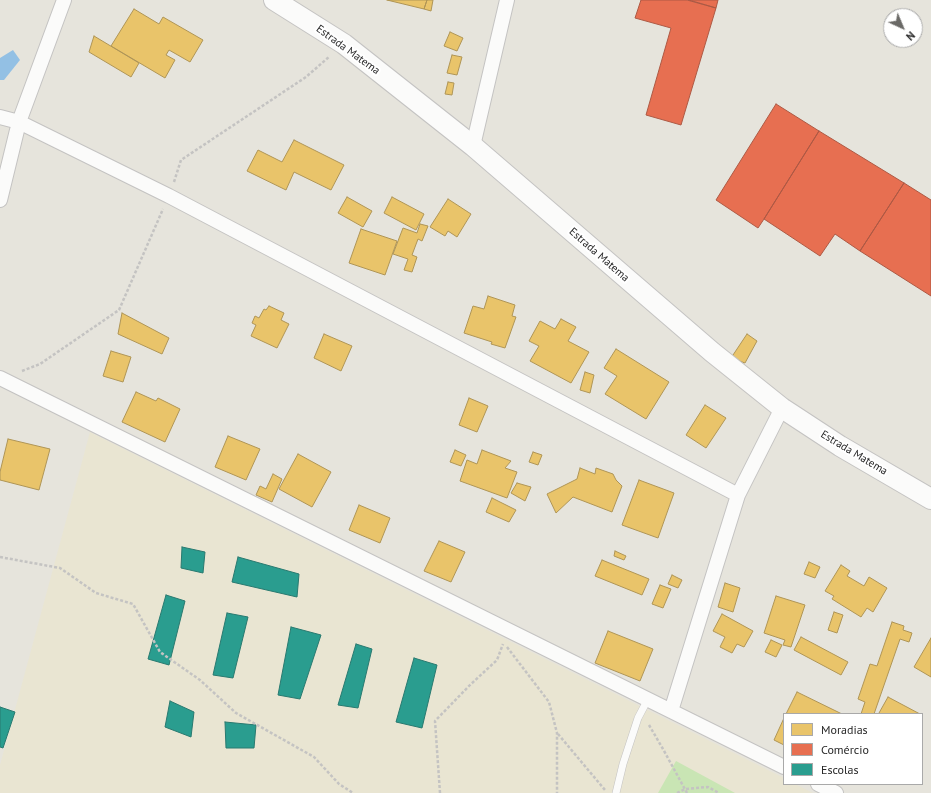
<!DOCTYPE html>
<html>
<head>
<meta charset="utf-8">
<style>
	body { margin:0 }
	#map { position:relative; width:931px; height:793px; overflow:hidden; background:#e6e4dc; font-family:"PT Sans",sans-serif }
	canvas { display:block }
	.legend { position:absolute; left:783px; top:713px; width:140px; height:72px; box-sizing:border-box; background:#fff; border:1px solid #a9a9a9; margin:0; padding:5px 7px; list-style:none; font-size:12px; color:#272727 }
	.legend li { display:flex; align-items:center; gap:8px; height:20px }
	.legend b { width:20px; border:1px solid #a9a9a9 }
	.north { position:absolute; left:883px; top:8px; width:40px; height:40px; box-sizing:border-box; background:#fff; border:1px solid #a9a9a9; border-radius:50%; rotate:136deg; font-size:11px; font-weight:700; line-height:16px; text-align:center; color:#272727 }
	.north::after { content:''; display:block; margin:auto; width:14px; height:18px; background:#6a6966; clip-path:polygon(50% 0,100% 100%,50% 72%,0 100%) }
</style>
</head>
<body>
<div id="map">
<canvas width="931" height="793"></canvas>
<ul class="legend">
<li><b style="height:11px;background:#e9c46a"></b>Moradias</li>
<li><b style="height:11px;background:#e76f51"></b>Comércio</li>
<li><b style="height:11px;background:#2a9d8f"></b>Escolas</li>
</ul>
<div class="north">N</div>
</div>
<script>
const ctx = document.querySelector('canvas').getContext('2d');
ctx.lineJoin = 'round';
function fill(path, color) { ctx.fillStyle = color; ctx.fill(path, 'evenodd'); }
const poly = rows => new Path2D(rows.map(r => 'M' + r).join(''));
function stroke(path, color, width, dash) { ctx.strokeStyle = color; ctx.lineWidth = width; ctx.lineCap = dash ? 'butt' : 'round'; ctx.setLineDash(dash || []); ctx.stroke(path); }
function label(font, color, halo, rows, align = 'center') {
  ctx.font = font + ' "PT Sans",sans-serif'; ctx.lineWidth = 4; ctx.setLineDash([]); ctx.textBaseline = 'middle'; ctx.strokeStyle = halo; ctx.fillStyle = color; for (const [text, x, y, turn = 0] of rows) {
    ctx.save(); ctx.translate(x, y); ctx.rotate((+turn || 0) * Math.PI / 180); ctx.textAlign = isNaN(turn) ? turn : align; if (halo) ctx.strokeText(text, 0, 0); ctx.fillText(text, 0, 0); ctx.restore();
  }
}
const education = poly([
	[90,432,784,778,784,784,795,784,813,793,0,793,0,765]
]);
const pitch = poly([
	[676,761,735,793,658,793]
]);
const water = poly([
	[13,50,20,60,4,80,0,80,0,58]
]);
const homes = poly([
	[387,0,427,0,424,9,387,0],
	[427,0,433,0,431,11,424,9,427,0],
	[134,9,159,24,163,17,203,40,190,62,169,50,166,55,175,60,165,78,111,46,134,9],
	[450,32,463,38,457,51,444,46,450,32],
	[94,36,139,63,131,77,89,52,94,36],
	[452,55,462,57,457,75,447,73,452,55],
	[448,82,454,83,452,95,445,94,448,82],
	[294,140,344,165,331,190,294,172,286,190,247,171,258,150,282,162,294,140],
	[347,197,372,211,363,227,338,213,347,197],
	[392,197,424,214,416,230,384,213,392,197],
	[448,199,471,214,457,237,448,231,445,236,430,227,448,199],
	[420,224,428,226,422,241,418,239,412,255,417,257,412,272,404,270,408,259,393,254,403,228,417,233,420,224],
	[361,229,397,241,385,275,349,263,361,229],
	[488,296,515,305,512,316,516,317,505,348,491,344,492,342,464,333,473,306,484,309,488,296],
	[269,306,284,313,281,320,289,324,277,348,251,336,256,325,252,323,255,316,259,318,264,309,266,310,269,306],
	[122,313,169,338,162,354,118,334,122,313],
	[561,319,576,327,568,341,589,352,571,383,530,361,539,346,529,341,540,321,555,329,561,319],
	[324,334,352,346,341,371,314,358,324,334],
	[747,334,757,341,745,363,731,358,747,334],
	[616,349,669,382,646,419,605,394,617,376,604,368,616,349],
	[111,351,131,357,123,382,103,376,111,351],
	[585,372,594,375,590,393,580,390,585,372],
	[136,392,156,401,158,398,180,409,165,442,122,422,136,392],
	[469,398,488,406,477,432,459,425,469,398],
	[705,405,726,418,706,448,686,435,705,405],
	[228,436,260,449,246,480,215,467,228,436],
	[8,439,50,449,39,490,0,480,0,472,8,439],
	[455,450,466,455,461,466,450,462,455,450],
	[482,450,511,461,505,468,517,472,507,498,460,481,467,460,477,464,482,450],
	[533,452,542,455,538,465,529,462,533,452],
	[298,454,331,472,312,507,279,489,298,454],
	[580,468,595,474,596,468,613,474,616,480,622,486,612,512,573,497,556,513,547,494,577,479,580,468],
	[273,474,282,479,272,502,256,495,260,486,266,489,273,474],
	[639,480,674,493,658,538,622,525,639,480],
	[517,483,531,487,525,501,511,493,517,483],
	[492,498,516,510,509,522,486,512,492,498],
	[359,505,390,518,380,543,349,530,359,505],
	[439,541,465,552,451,582,424,571,439,541],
	[615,551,626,556,624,560,614,556,615,551],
	[602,560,649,579,642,595,595,576,602,560],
	[809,562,820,567,815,578,804,574,809,562],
	[841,565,850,571,847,576,864,586,869,577,887,588,873,612,867,608,861,617,832,599,834,596,825,591,841,565],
	[672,575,682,580,678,588,668,584,672,575],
	[725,583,740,588,733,612,718,607,725,583],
	[660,585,671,589,663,608,652,604,660,585],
	[776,596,805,605,791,647,783,645,785,640,764,633,776,596],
	[834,612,843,615,837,633,828,630,834,612],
	[722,614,753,631,744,647,737,644,732,653,720,647,725,637,713,631,722,614],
	[892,622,904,626,903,630,912,633,909,642,900,639,874,714,861,714,865,702,858,699,870,664,877,666,892,622],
	[608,631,653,649,640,681,595,663,608,631],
	[801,637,848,662,841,675,794,650,801,637],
	[931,638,931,677,914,667,931,638],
	[771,640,782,645,776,657,765,652,771,640],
	[797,692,842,714,786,714,797,692],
	[888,697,920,714,881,714,879,713,888,697],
	[784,718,784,745,774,740,784,718]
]);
const shops = poly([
	[641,0,687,0,716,8,681,125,646,115,671,28,635,18,641,0],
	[689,0,718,0,716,8,689,0],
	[776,104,819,131,764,219,758,228,716,200,776,104],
	[819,131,904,183,860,251,835,234,820,256,764,219,819,131],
	[904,183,931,200,931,296,860,251,904,183]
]);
const schools = poly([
	[182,547,205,552,203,573,181,568,182,547],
	[238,557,299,574,297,597,232,582,238,557],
	[166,595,185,601,169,665,148,659,166,595],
	[227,613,248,617,233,678,213,675,227,613],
	[291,627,321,635,300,699,278,695,291,627],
	[356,644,372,649,358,708,338,705,356,644],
	[414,658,437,665,422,728,396,722,414,658],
	[170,701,194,712,191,737,165,727,170,701],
	[0,707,15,712,3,748,0,747,0,707],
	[225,722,256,725,254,748,226,748,225,722]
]);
const path = poly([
	[174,182,181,160,306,77,330,56],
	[22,371,40,364,119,310,163,209],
	[0,557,60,568,96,593,133,604,160,652,200,680,236,713,314,757,339,784,353,793],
	[507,647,549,702,557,733,557,793],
	[649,725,663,749,687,793],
	[558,734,605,790],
	[440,793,435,721,470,685,497,660,503,644],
	[677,793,685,789,708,787,719,793]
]);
const lane = poly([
	[616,793,623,764,638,718,648,699]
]);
const street = poly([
	[0,117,19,122,169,196,738,495,782,408],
	[473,146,507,0],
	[0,200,19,122,64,0],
	[0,378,784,767],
	[671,711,738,495],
	[818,784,836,793]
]);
const secondary = poly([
	[274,0,344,44,473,146,712,352,782,408,840,446,931,499]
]);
const streetNames = [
	["Estrada Matema",348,50,36],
	["Estrada Matema",599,255,41],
	["Estrada Matema",854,453,31]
];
fill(education, '#e9e5d2');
fill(pitch, '#c9e5b4');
fill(water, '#93c0e4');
fill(homes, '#e9c46a');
stroke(homes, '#af9556', 1);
fill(shops, '#e76f51');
stroke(shops, '#ad5944', 1);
fill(schools, '#2a9d8f');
stroke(schools, '#297a70', 1);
stroke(lane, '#c4c3c2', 8);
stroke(street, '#c4c3c2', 16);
stroke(secondary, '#c4c3c2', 22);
stroke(path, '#c4c3c2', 2.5, [3, 2]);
stroke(lane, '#fbfbfa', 7);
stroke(street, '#fbfbfa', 14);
stroke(secondary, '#fbfbfa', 20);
label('11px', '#272727', '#fff', streetNames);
</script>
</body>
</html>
